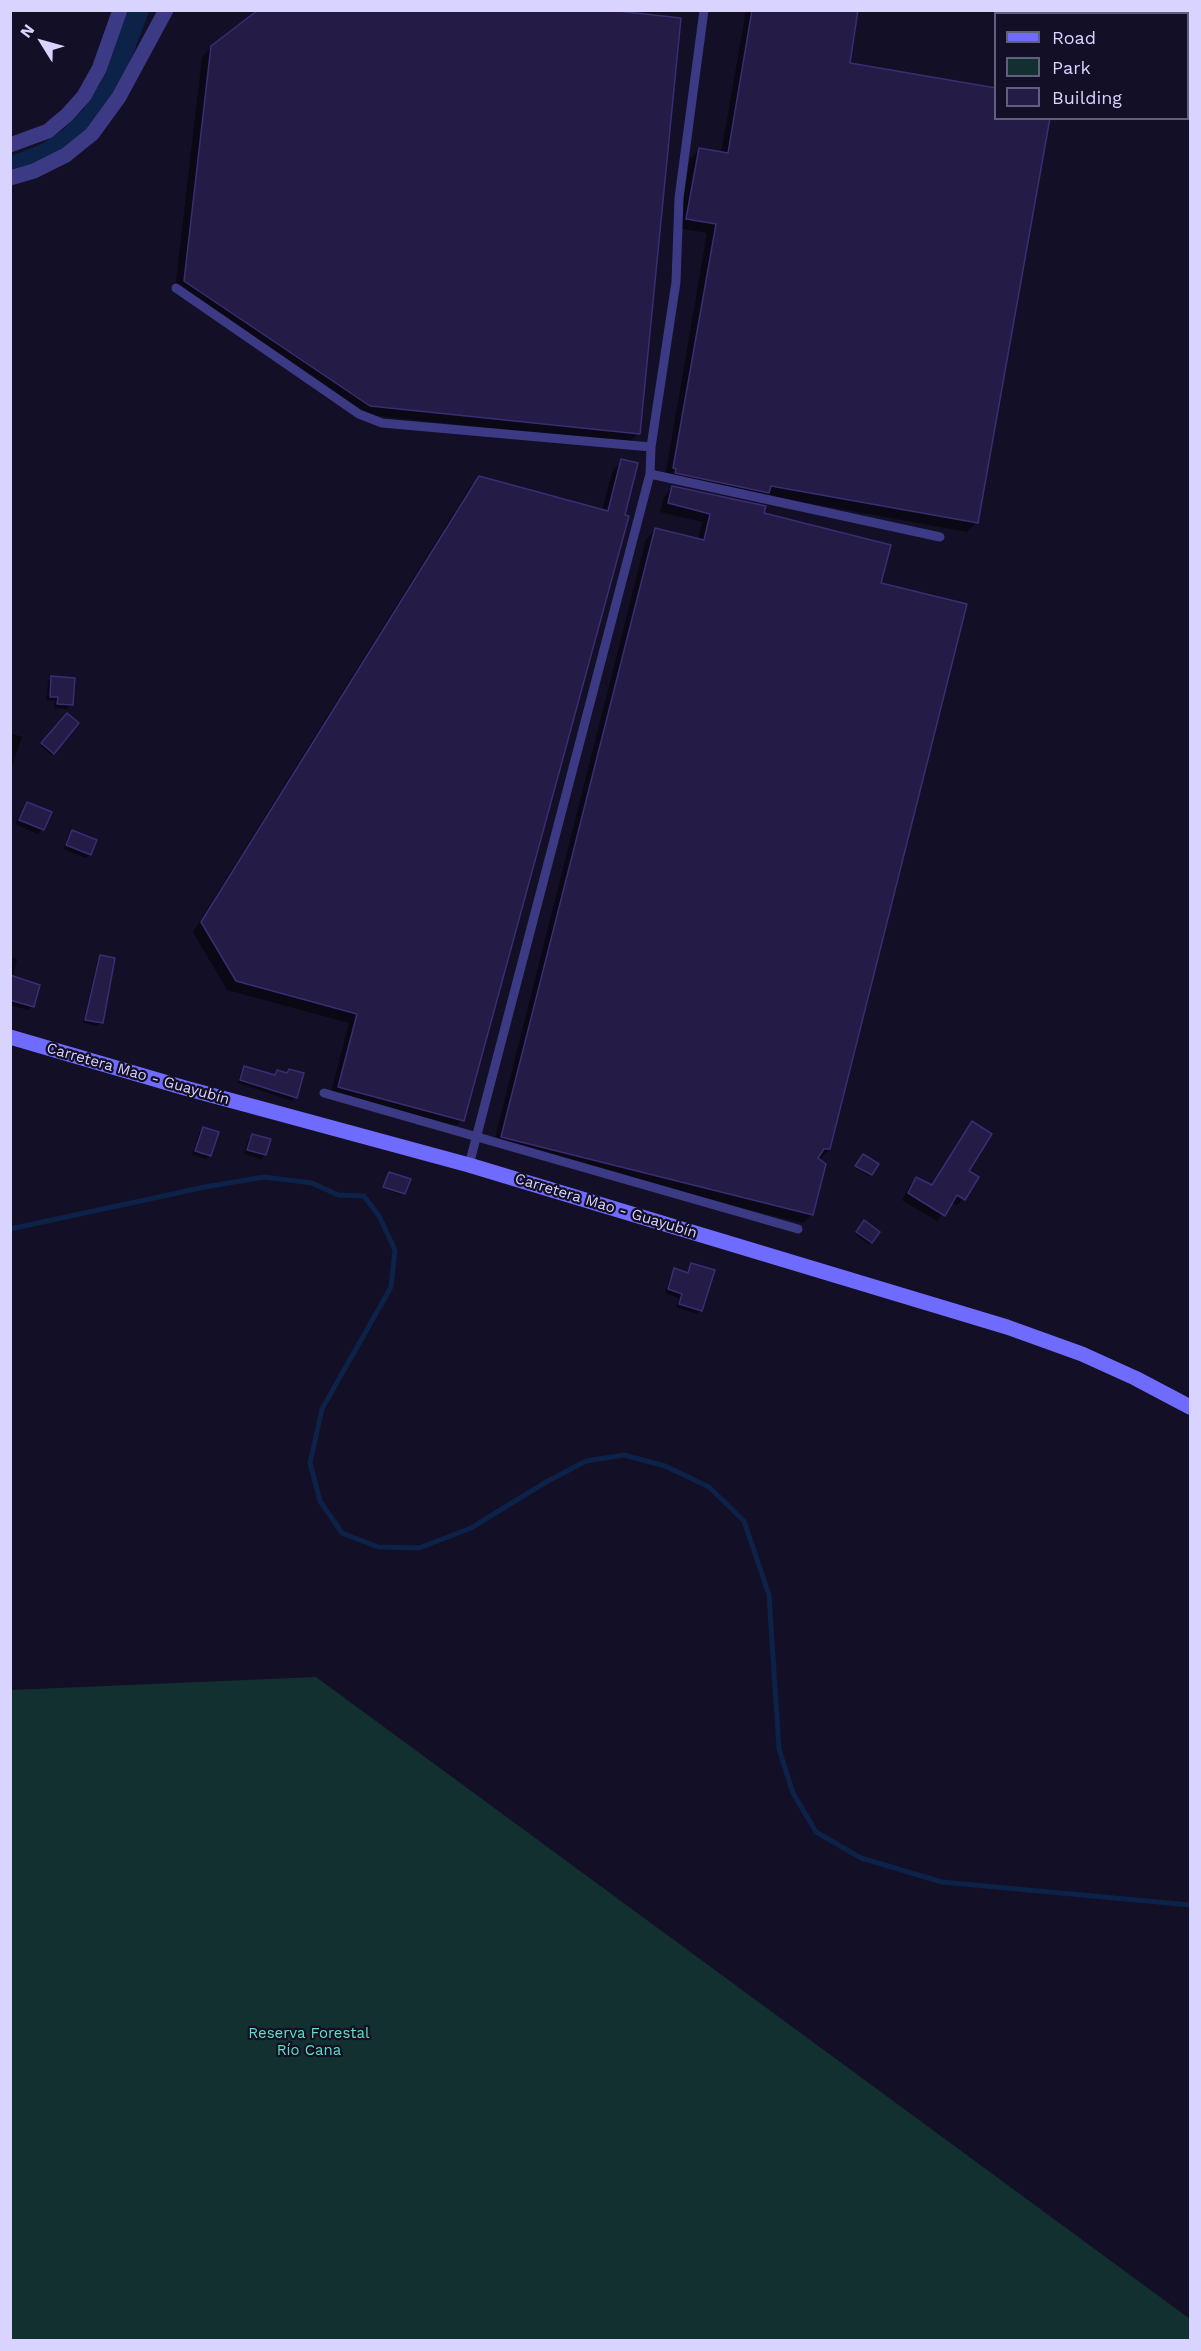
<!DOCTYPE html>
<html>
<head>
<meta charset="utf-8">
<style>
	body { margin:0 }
	#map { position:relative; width:1201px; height:2351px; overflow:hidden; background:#130f26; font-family:"Work Sans",sans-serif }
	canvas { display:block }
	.frame { position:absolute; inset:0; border:12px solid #d9d4ff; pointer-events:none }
	.legend { position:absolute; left:994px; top:12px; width:195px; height:108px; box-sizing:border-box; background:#130f26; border:2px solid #625e7d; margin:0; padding:8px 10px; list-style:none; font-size:18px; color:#d9d4ff }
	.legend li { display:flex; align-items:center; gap:12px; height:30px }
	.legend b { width:30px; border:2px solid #625e7d }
	.north { position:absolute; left:12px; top:12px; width:60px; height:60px; -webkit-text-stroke:4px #130f26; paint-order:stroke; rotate:307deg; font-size:16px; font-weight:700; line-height:24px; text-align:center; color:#d9d4ff }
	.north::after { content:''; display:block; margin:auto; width:21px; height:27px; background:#d9d4ff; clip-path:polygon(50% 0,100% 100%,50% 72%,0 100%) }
</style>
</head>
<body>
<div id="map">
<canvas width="1201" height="2351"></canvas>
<div class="frame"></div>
<ul class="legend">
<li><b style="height:8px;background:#6f6bff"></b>Road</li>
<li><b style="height:16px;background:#12302f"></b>Park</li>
<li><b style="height:16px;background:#241b47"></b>Building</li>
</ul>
<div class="north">N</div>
</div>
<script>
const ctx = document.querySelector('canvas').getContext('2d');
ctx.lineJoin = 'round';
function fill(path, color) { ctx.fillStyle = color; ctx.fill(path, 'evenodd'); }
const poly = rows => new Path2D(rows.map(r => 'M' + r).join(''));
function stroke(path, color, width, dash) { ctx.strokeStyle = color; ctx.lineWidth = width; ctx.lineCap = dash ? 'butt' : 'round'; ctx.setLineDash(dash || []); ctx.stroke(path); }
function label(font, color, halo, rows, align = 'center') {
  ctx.font = font + ' "Work Sans",sans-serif'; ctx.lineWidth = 4.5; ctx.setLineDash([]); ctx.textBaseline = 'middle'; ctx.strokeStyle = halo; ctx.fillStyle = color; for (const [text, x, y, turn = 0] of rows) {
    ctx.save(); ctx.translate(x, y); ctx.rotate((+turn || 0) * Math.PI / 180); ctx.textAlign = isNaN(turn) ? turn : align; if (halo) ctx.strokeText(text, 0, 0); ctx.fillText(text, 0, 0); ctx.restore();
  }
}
const green = poly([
	[316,1677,1190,2319,1190,2340,11,2340,11,1690]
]);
const shadow = poly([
	[746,10,857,10,848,64,996,118,1048,118,976,523,967,532,665,477,707,233,678,228,690,159,699,150,721,153],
	[212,47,638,433,629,443,360,414,175,290,202,57],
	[622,461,462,1120,453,1129,330,1096,349,1023,227,990,193,932,470,487,480,477,602,510,613,470],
	[673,487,762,514,880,584,965,605,828,1151,819,1160,812,1214,803,1223,493,1146,646,539,655,530,698,540,702,522,660,512,664,497],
	[52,677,71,705,67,709,54,708,55,701,46,700,48,682],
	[67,715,77,723,51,755,41,746],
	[10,733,22,737,10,772],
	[27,803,50,813,42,829,38,834,15,824],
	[72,832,90,854,86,858,63,849,68,836],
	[10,957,17,959,13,978,32,1006,28,1010,10,1005],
	[101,957,101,1022,98,1026,83,1023,97,961],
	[245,1068,273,1076,278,1071,286,1074,289,1070,295,1097,292,1101,238,1083,241,1071],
	[972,1123,963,1199,957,1205,951,1202,937,1221,902,1200,910,1185,916,1179,931,1186,966,1129],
	[203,1128,210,1155,206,1159,192,1155,199,1133],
	[252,1136,265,1154,261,1159,244,1154,248,1140],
	[861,1157,870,1174,869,1176,855,1168],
	[389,1173,409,1180,402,1195,383,1188],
	[865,1222,878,1232,869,1244,855,1234],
	[692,1265,701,1310,697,1314,676,1307,679,1298,665,1293,671,1274,675,1270,686,1274]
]);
const stream = poly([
	[10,1229,205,1187,264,1177,312,1183,338,1195,364,1196,379,1216,395,1250,391,1287,322,1409,310,1463,320,1501,342,1533,378,1547,419,1548,471,1528,546,1482,586,1461,624,1455,665,1466,709,1487,744,1521,769,1595,779,1749,793,1793,816,1832,861,1858,942,1882,1190,1905]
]);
const canal = poly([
	[1178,10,1187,14],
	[10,167,46,153,70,137,91,116,109,89,139,10]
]);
const building = poly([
	[258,10,609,10,681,18,640,434,370,406,184,281,211,46,258,10],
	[752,10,858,10,850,63,996,88,996,118,1050,118,978,523,771,486,769,493,675,473,676,469,673,468,716,224,686,219,699,148,728,153,752,10],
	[621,459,638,463,625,515,629,516,464,1121,338,1087,357,1014,236,981,201,922,479,476,608,511,621,459],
	[672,486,766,506,764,513,891,545,881,583,967,604,830,1149,824,1149,818,1158,826,1164,813,1215,501,1137,655,528,704,540,710,514,668,503,672,486],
	[51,676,75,678,73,705,57,704,58,697,50,697,51,676],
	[67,713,79,723,54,754,41,743,67,713],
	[27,802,52,812,44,830,19,820,27,802],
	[72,830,97,840,91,855,66,845,72,830],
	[100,955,115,958,103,1023,85,1020,100,955],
	[10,975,40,985,34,1007,10,1000,10,975],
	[244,1066,275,1075,277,1070,287,1073,289,1069,304,1073,297,1098,240,1080,244,1066],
	[972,1121,992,1134,969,1171,979,1177,965,1200,957,1195,945,1216,908,1193,916,1177,932,1185,972,1121],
	[203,1127,219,1132,211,1156,195,1151,203,1127],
	[252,1134,271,1139,266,1155,247,1150,252,1134],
	[863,1154,879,1164,872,1175,855,1166,863,1154],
	[389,1172,411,1179,405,1194,383,1187,389,1172],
	[864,1220,880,1232,872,1243,856,1232,864,1220],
	[691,1263,715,1270,702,1311,679,1304,682,1294,668,1289,674,1268,688,1273,691,1263]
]);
const lane = poly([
	[176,288,359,414,382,423,651,447],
	[650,474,940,537],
	[324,1093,798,1229],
	[469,1165,650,474,651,447,676,282,679,198,704,10]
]);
const street = poly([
	[1102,10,1111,14],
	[1188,37,1190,38],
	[10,145,48,131,67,115,84,96,99,69,120,10],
	[10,178,34,171,66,155,92,134,119,97,166,10]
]);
const secondary = poly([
	[10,1037,185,1088,469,1165,1007,1327,1082,1354,1135,1378,1190,1407]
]);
const streetNames = [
	["Carretera Mao - Guayubín",138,1074,16],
	["Carretera Mao - Guayubín",606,1206,17]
];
const parkNames = [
	["Reserva Forestal",309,2034],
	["Río Cana",309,2051]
];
fill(green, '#12302f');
fill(shadow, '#0007');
stroke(stream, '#0c2248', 5);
stroke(canal, '#0c2248', 20);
fill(building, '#241b47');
stroke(building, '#3b2d73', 1.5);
stroke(lane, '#3d3a85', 9);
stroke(street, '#3d3a85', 15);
stroke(secondary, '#6f6bff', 15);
label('15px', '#d9d4ff', '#130f26', streetNames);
label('15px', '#5fe0c0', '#130f26', parkNames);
</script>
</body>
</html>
